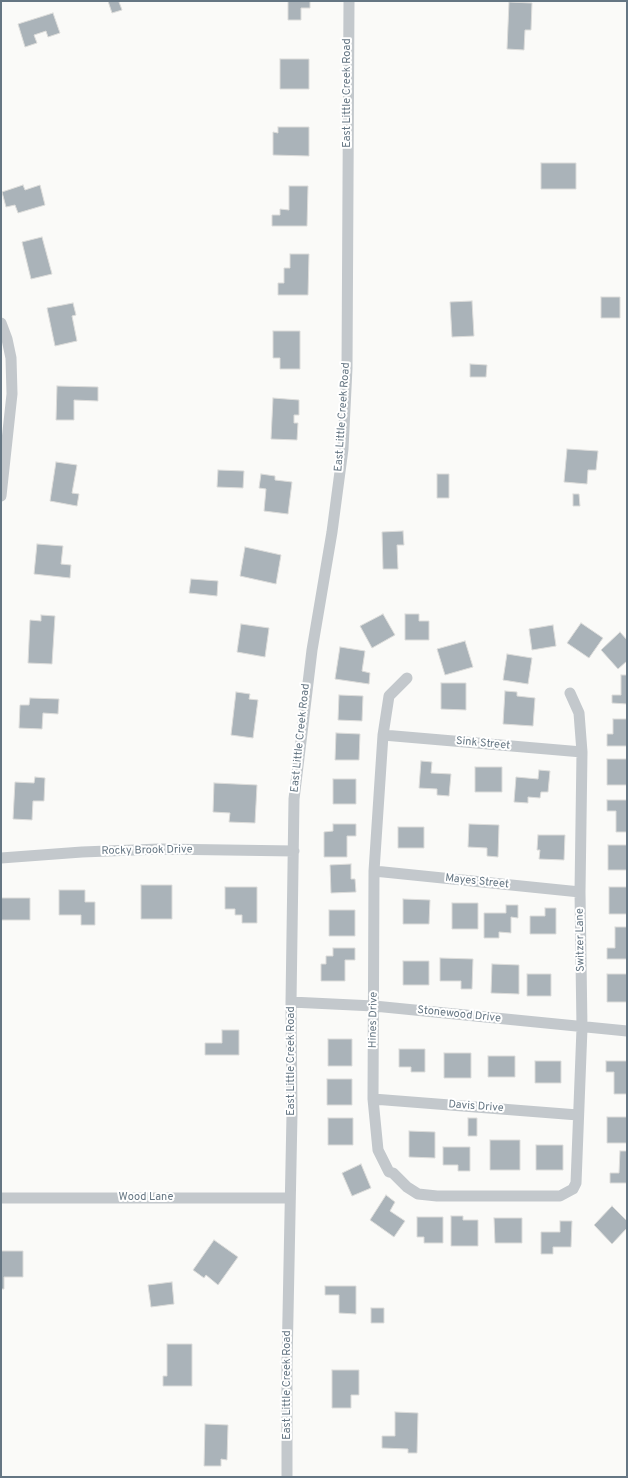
<!DOCTYPE html>
<html>
<head>
<meta charset="utf-8">
<style>
	body { margin:0 }
	#map { position:relative; width:628px; height:1478px; overflow:hidden; background:#fafaf8; font-family:Overpass,sans-serif }
	canvas { display:block }
	.frame { position:absolute; inset:0; border:2px solid #657683; pointer-events:none }
</style>
</head>
<body>
<div id="map">
<canvas width="628" height="1478"></canvas>
<div class="frame"></div>
</div>
<script>
const ctx = document.querySelector('canvas').getContext('2d');
ctx.lineJoin = 'round';
function fill(path, color) { ctx.fillStyle = color; ctx.fill(path, 'evenodd'); }
const poly = rows => new Path2D(rows.map(r => 'M' + r).join(''));
function stroke(path, color, width, dash) { ctx.strokeStyle = color; ctx.lineWidth = width; ctx.lineCap = dash ? 'butt' : 'round'; ctx.setLineDash(dash || []); ctx.stroke(path); }
function label(font, color, halo, rows, align = 'center') {
  ctx.font = font + ' Overpass,sans-serif'; ctx.lineWidth = 4; ctx.setLineDash([]); ctx.textBaseline = 'middle'; ctx.strokeStyle = halo; ctx.fillStyle = color; for (const [text, x, y, turn = 0] of rows) {
    ctx.save(); ctx.translate(x, y); ctx.rotate((+turn || 0) * Math.PI / 180); ctx.textAlign = isNaN(turn) ? turn : align; if (halo) ctx.strokeText(text, 0, 0); ctx.fillText(text, 0, 0); ctx.restore();
  }
}
const building = poly([
	[108,1,122,1,119,2,122,10,112,13,108,1],
	[288,1,310,1,310,8,301,8,301,20,288,20,288,1],
	[509,2,532,3,531,30,525,30,524,50,507,49,509,2],
	[53,13,60,33,48,37,46,31,34,35,37,43,25,47,18,24,53,13],
	[280,59,309,59,309,89,280,89,280,59],
	[278,127,309,127,309,156,273,155,273,132,278,133,278,127],
	[541,163,576,163,576,189,541,189,541,163],
	[23,185,25,190,40,185,45,205,18,213,15,205,6,207,2,192,23,185],
	[289,186,308,186,307,226,272,226,272,215,280,215,280,209,289,210,289,186],
	[42,237,52,274,31,279,22,242,42,237],
	[290,254,309,254,308,295,278,295,278,283,284,283,284,268,290,268,290,254],
	[601,297,620,297,620,318,601,318,601,297],
	[472,301,474,336,452,337,450,302,472,301],
	[73,303,76,315,72,316,77,341,55,346,47,308,73,303],
	[273,331,300,331,300,369,280,369,280,358,273,358,273,331],
	[470,364,487,365,486,377,470,377,470,364],
	[57,386,98,387,98,401,74,400,74,420,56,420,57,386],
	[273,398,299,400,299,415,294,415,294,423,298,423,297,440,271,439,273,398],
	[567,449,598,451,596,470,588,470,587,484,564,482,567,449],
	[56,462,77,465,72,493,79,494,77,506,50,501,56,462],
	[218,470,244,471,243,488,217,487,218,470],
	[261,474,275,476,275,480,292,482,288,514,264,511,266,489,259,488,261,474],
	[437,474,449,474,449,498,437,498,437,474],
	[573,494,579,494,580,506,573,506,573,494],
	[403,531,404,545,397,545,398,569,383,569,382,532,403,531],
	[37,544,63,546,61,564,71,565,70,578,34,574,37,544],
	[245,547,281,555,276,584,240,576,245,547],
	[191,579,218,581,217,596,189,593,191,579],
	[383,614,395,635,372,648,360,626,383,614],
	[405,614,419,614,419,621,429,621,429,640,405,640,405,614],
	[41,615,55,616,52,664,28,663,30,620,41,621,41,615],
	[581,623,603,638,589,658,567,643,581,623],
	[241,624,269,628,265,657,237,652,241,624],
	[553,625,556,646,532,650,529,629,553,625],
	[620,632,627,640,627,661,618,669,601,650,620,632],
	[465,641,473,667,445,675,437,649,465,641],
	[340,647,365,651,362,671,370,673,369,684,335,679,340,647],
	[507,654,532,658,528,684,503,680,507,654],
	[621,675,627,675,627,704,612,703,612,695,621,695,621,675],
	[441,683,466,683,466,710,441,709,441,683],
	[505,691,517,692,517,696,535,698,533,726,503,724,505,691],
	[236,692,250,694,249,699,258,700,253,738,231,735,236,692],
	[339,695,363,696,362,721,338,720,339,695],
	[30,698,59,699,58,714,43,713,42,729,19,728,20,705,29,705,30,698],
	[613,719,627,719,627,746,607,746,607,734,613,734,613,719],
	[336,733,360,734,359,760,335,760,336,733],
	[607,759,627,759,627,785,607,785,607,759],
	[421,761,432,762,431,773,451,774,449,796,437,795,437,789,419,788,421,761],
	[475,767,502,767,502,792,475,792,475,767],
	[539,770,550,771,548,792,541,792,540,798,528,797,528,803,514,802,516,777,538,779,539,770],
	[35,777,45,778,44,801,33,801,32,820,13,819,15,782,34,783,35,777],
	[333,779,356,779,356,804,333,804,333,779],
	[214,783,257,785,255,823,229,822,230,813,213,812,214,783],
	[607,800,627,800,627,832,616,832,616,811,607,811,607,800],
	[333,824,356,824,356,836,347,836,347,857,324,857,324,832,333,831,333,824],
	[469,824,499,825,498,857,487,856,487,848,468,847,469,824],
	[398,827,424,827,424,848,398,848,398,827],
	[538,835,565,835,564,860,539,859,540,850,537,850,538,835],
	[608,845,627,845,627,870,608,870,608,845],
	[351,864,351,879,355,879,356,892,331,893,330,865,351,864],
	[141,885,172,885,172,919,141,919,141,885],
	[225,887,257,887,257,923,242,923,242,915,235,915,235,909,225,909,225,887],
	[609,887,627,887,627,914,609,914,609,887],
	[59,890,85,890,85,902,95,902,95,925,81,925,81,915,59,915,59,890],
	[1,898,30,898,30,920,1,920,1,898],
	[403,899,430,900,429,924,403,924,403,899],
	[452,903,478,903,478,929,452,929,452,903],
	[506,905,518,905,518,918,511,917,511,933,499,932,499,938,484,938,484,913,506,913,506,905],
	[545,908,556,908,556,934,530,934,530,916,545,916,545,908],
	[329,910,355,910,355,936,329,936,329,910],
	[615,927,627,927,627,959,607,959,607,948,615,948,615,927],
	[333,948,355,948,355,960,345,960,345,981,321,981,321,964,326,964,326,956,333,956,333,948],
	[440,958,473,959,472,989,461,989,461,981,440,981,440,958],
	[403,961,429,961,429,985,403,985,403,961],
	[492,964,519,965,519,994,491,993,492,964],
	[527,974,551,974,551,996,527,996,527,974],
	[607,974,627,974,627,1002,607,1002,607,974],
	[222,1030,239,1030,239,1055,205,1055,205,1043,222,1043,222,1030],
	[328,1039,352,1039,352,1066,328,1066,328,1039],
	[399,1049,425,1049,425,1072,411,1072,411,1067,399,1067,399,1049],
	[444,1053,471,1053,471,1078,444,1078,444,1053],
	[488,1056,515,1056,515,1077,488,1077,488,1056],
	[535,1061,561,1061,561,1083,535,1083,535,1061],
	[606,1061,627,1061,627,1094,614,1094,614,1072,606,1072,606,1061],
	[327,1079,352,1079,352,1105,327,1105,327,1079],
	[607,1117,627,1117,627,1143,607,1143,607,1117],
	[328,1118,353,1118,353,1145,328,1145,328,1118],
	[468,1118,477,1118,477,1136,468,1136,468,1118],
	[409,1131,435,1132,435,1158,409,1157,409,1131],
	[490,1140,520,1140,520,1170,490,1170,490,1140],
	[536,1145,563,1145,563,1170,536,1170,536,1145],
	[443,1147,470,1147,470,1171,458,1171,458,1165,443,1165,443,1147],
	[620,1151,627,1151,627,1183,610,1183,610,1173,619,1173,620,1151],
	[361,1164,371,1188,352,1196,342,1173,361,1164],
	[386,1195,395,1202,390,1211,405,1221,394,1237,370,1220,386,1195],
	[612,1206,627,1221,627,1228,612,1244,594,1225,612,1206],
	[451,1216,463,1216,463,1220,478,1220,478,1246,451,1246,451,1216],
	[417,1217,443,1217,443,1243,424,1243,424,1237,417,1237,417,1217],
	[494,1218,522,1218,522,1243,495,1243,494,1218],
	[560,1221,572,1221,571,1247,553,1247,553,1254,541,1254,541,1232,560,1232,560,1221],
	[214,1240,238,1257,218,1285,206,1275,204,1278,193,1270,214,1240],
	[1,1251,23,1251,23,1277,4,1277,4,1289,1,1289,1,1251],
	[172,1282,174,1304,151,1307,148,1285,172,1282],
	[325,1286,356,1286,356,1314,339,1313,339,1295,325,1295,325,1286],
	[371,1308,384,1308,384,1323,371,1323,371,1308],
	[167,1344,192,1344,192,1386,163,1386,163,1376,167,1376,167,1344],
	[332,1370,359,1370,359,1395,351,1395,351,1408,332,1408,332,1370],
	[395,1412,418,1413,417,1453,408,1453,408,1449,382,1448,382,1436,395,1436,395,1412],
	[205,1424,228,1425,227,1460,221,1459,221,1466,204,1466,205,1424]
]);
const minor = poly([
	[1,323,7,339,11,358,12,394,1,496],
	[407,678,389,696,383,735,374,871,373,1099,378,1150,389,1172,393,1173,407,1187,418,1194,437,1196,560,1196,573,1189,576,1183,582,1028,580,892,582,752,579,713,570,693],
	[383,735,582,752],
	[1,858,82,852,160,849,294,851],
	[374,871,580,892],
	[291,1002,374,1006,627,1031],
	[373,1099,578,1115],
	[1,1198,290,1198],
	[287,1477,287,1365,292,1114,291,1002,294,799,312,650,332,532,343,449,347,368,349,1]
]);
const streetNames = [
	["East Little Creek Road",348,93,-90],
	["East Little Creek Road",343,417,-86],
	["East Little Creek Road",301,738,-84],
	["Sink Street",483,744,5],
	["Rocky Brook Drive",147,851,-1],
	["Mayes Street",477,882,6],
	["Switzer Lane",581,940,-91],
	["Stonewood Drive",459,1015,6],
	["Hines Drive",374,1020,-89],
	["East Little Creek Road",292,1061,-90],
	["Davis Drive",476,1107,4],
	["Wood Lane",146,1198],
	["East Little Creek Road",288,1385,-90]
];
fill(building, '#aab3b9');
stroke(building, '#dcdcda', 1);
stroke(minor, '#c3c8cc', 11);
label('11px', '#657683', '#fff', streetNames);
</script>
</body>
</html>
